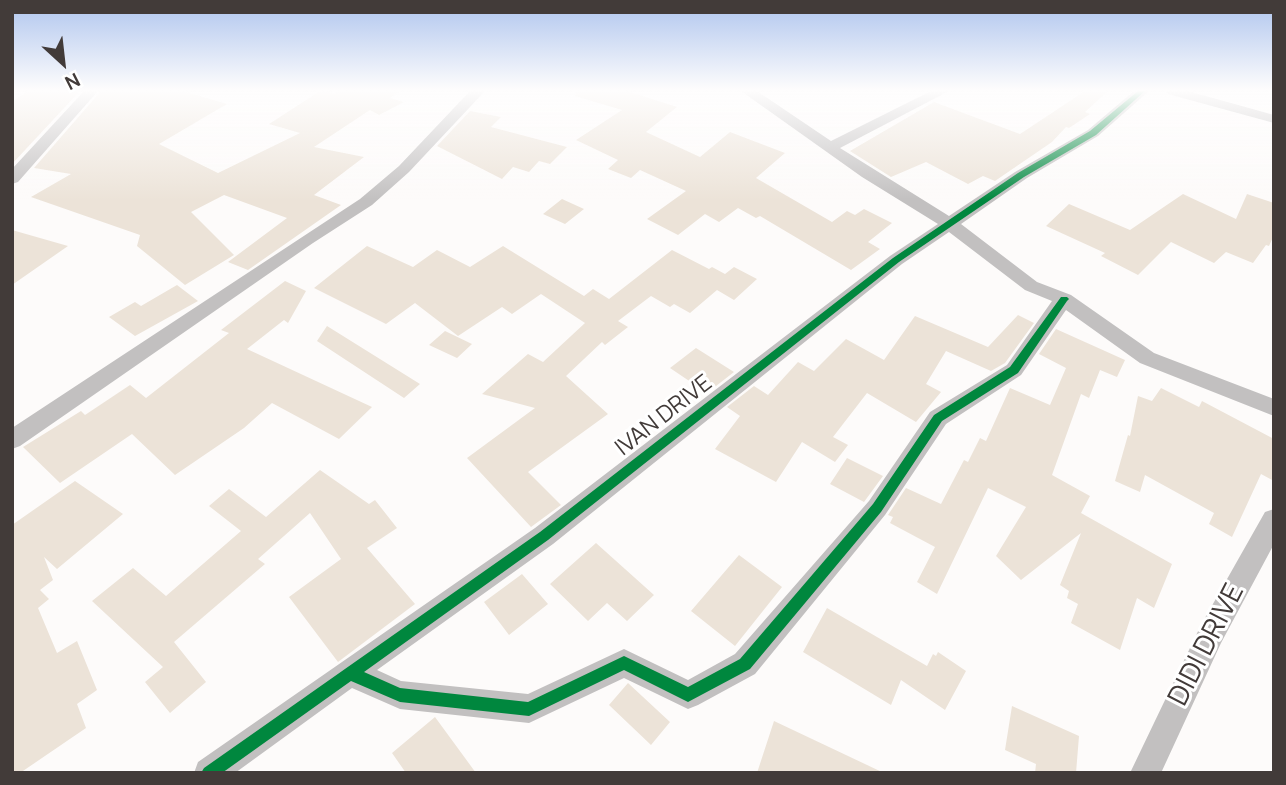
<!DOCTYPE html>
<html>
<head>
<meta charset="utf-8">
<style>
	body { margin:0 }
	#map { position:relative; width:1286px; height:785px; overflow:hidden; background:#fdfbfa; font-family:Manrope,sans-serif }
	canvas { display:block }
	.frame { position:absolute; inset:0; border:14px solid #423b39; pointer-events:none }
	.north { position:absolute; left:28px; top:28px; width:70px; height:70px; -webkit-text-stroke:5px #fff; paint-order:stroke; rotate:153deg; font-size:19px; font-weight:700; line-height:28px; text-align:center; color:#423b39 }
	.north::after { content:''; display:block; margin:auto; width:24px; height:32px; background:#423b39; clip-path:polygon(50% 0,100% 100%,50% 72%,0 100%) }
</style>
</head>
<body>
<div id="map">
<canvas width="1286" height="785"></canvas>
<div class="frame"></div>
<div class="north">N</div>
</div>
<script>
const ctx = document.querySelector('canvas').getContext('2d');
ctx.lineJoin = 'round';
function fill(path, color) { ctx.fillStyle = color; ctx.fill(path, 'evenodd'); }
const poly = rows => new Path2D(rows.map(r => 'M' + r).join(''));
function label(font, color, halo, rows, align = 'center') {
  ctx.font = font + ' Manrope,sans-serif'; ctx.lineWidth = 6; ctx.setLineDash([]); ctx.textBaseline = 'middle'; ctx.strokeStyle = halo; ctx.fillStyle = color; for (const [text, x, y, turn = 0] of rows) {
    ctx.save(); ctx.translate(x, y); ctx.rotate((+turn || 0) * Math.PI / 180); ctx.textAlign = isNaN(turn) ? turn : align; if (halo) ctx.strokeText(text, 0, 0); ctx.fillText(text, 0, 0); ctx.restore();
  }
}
const building = poly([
	[28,91,80,91,12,164,12,106,13,101],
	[101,91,183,91,227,104,159,144,218,173,300,133,269,124,320,91,338,94,333,91,400,91,390,98,404,102,379,115,370,110,314,147,364,157,314,195,341,205,248,270,228,262,287,218,224,195,191,212,234,255,185,285,137,246,140,235,31,197,71,174,34,168],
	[576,91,627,91,677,107,646,132,700,157,730,132,785,153,756,178,832,222,847,211,855,215,864,209,892,223,868,242,880,249,851,270,760,216,756,218,738,208,719,222,705,214,678,235,647,219,686,191,640,170,631,178,608,169,618,160,576,140,622,110,575,96],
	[1085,91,1108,91,1085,112,1090,114,1069,128,1066,127,1052,142,995,181,983,176,968,184,926,162,891,177,850,151,934,102,1020,134],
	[470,111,501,117,491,127,567,147,550,164,539,161,529,172,513,167,502,179,437,146],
	[1183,194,1236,219,1247,194,1274,203,1274,235,1269,246,1266,245,1253,263,1226,252,1214,263,1171,242,1138,275,1101,256,1105,253,1046,226,1069,204,1130,230],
	[562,199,584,209,565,224,543,214],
	[12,230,68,246,12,285],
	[367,246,413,267,437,250,470,267,503,246,584,296,593,289,609,299,672,250,709,269,712,267,725,274,734,267,757,279,734,300,717,290,690,313,674,304,670,307,651,296,618,321,628,327,605,345,602,342,566,376,608,414,528,472,561,505,531,527,467,458,535,408,482,394,528,354,543,362,585,323,541,294,512,314,502,307,458,336,415,303,386,324,314,288],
	[285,281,306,291,288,323,284,320,247,349,372,407,339,439,272,403,244,428,175,475,132,434,60,483,23,447,81,411,85,415,130,385,146,398,229,333,221,330],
	[177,285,198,301,135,336,109,317,135,302,141,306],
	[1018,315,1034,323,1005,363,991,371,946,351,926,384,941,392,916,422,867,393,833,437,848,445,835,462,802,442,776,482,715,449,740,416,727,407,754,386,768,395,798,362,814,371,846,339,884,360,915,316,988,347],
	[327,326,420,384,404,398,317,341],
	[1056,329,1125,360,1117,377,1100,370,1089,398,1081,394,1052,475,1090,496,1081,513,1172,564,1154,608,1137,598,1120,650,1071,623,1078,604,1067,598,1069,591,1060,585,1081,533,1021,580,996,556,1026,507,988,488,937,594,917,582,935,547,890,523,893,517,888,515,906,488,941,504,964,460,968,462,980,438,986,441,1010,388,1050,405,1066,368,1039,354],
	[445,331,472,344,457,358,429,345],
	[696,348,734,372,707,393,670,368],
	[1161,388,1199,407,1202,401,1274,439,1274,481,1261,474,1232,537,1209,524,1214,513,1145,475,1140,492,1115,481,1128,435,1130,436,1138,396,1152,401],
	[847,458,883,476,864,502,830,484],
	[320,470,369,504,375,500,397,528,367,548,415,604,338,662,289,597,341,559,310,513,258,559,265,564,174,642,206,682,170,713,145,682,163,667,92,601,133,568,166,596,241,531,209,506,229,489,266,517],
	[75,481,123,514,57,569,44,557,53,580,40,590,49,599,38,608,57,653,77,641,97,690,77,704,86,728,20,773,12,773,12,525],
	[596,543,654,595,627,621,607,603,588,621,550,584],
	[739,555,782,587,735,646,691,611],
	[522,574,548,604,509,635,484,602],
	[827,608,927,666,933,654,936,656,938,652,966,671,945,710,901,680,891,705,803,652],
	[628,683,670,722,651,745,609,705],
	[1012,706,1079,736,1076,773,1035,773,1036,764,1005,750],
	[435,717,476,773,406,773,392,753],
	[774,721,884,773,757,773]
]);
const minor = poly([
	[84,91,98,91,18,182,12,184,12,169,84,91],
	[470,91,485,91,409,172,372,205,313,243,20,446,12,449,12,428,360,199,399,166,470,91],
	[741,91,757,91,831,141,931,91,949,91,840,148,949,216,1015,172,1088,130,1134,91,1149,91,1098,136,1027,178,961,224,1037,282,1071,295,1154,353,1274,399,1274,416,1140,363,1066,310,1021,375,946,424,885,515,755,674,698,705,688,709,624,678,529,723,400,709,352,688,235,773,194,773,198,762,535,528,890,256,938,224,862,177,741,91],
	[949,232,1025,290,1052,301,1007,365,930,412,869,501,735,654,688,680,624,649,528,694,401,681,377,670,553,544,902,264,949,232],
	[1166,91,1188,91,1274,115,1274,123,1168,94,1166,91],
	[1274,509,1274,544,1221,643,1161,773,1130,773,1201,625,1265,512,1274,509]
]);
const cycleway = poly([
	[1138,91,1145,91,1096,135,1024,177,899,262,548,540,364,672,400,688,528,702,624,656,688,687,740,659,873,504,934,415,1010,367,1061,297,1067,297,1069,299,1067,301,1018,373,942,421,881,512,750,669,688,702,624,670,529,716,400,702,351,681,222,773,201,773,204,768,540,532,893,258,1018,173,1090,131,1138,91]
]);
const streetNames = [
	["IVAN DRIVE",664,416,-38]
];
const nearStreetnames = [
	["DIDI DRIVE",1207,645,-63]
];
fill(building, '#ece3d8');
fill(minor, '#c2c0c0');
fill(cycleway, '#00873e');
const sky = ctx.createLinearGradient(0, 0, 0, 201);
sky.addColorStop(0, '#afc5ee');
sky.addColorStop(0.45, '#fefdfd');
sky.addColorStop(1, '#fefdfd00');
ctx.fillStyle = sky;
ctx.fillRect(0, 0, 1286, 201);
label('23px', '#423b39', '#fff', streetNames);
label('28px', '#423b39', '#fff', nearStreetnames);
</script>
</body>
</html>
